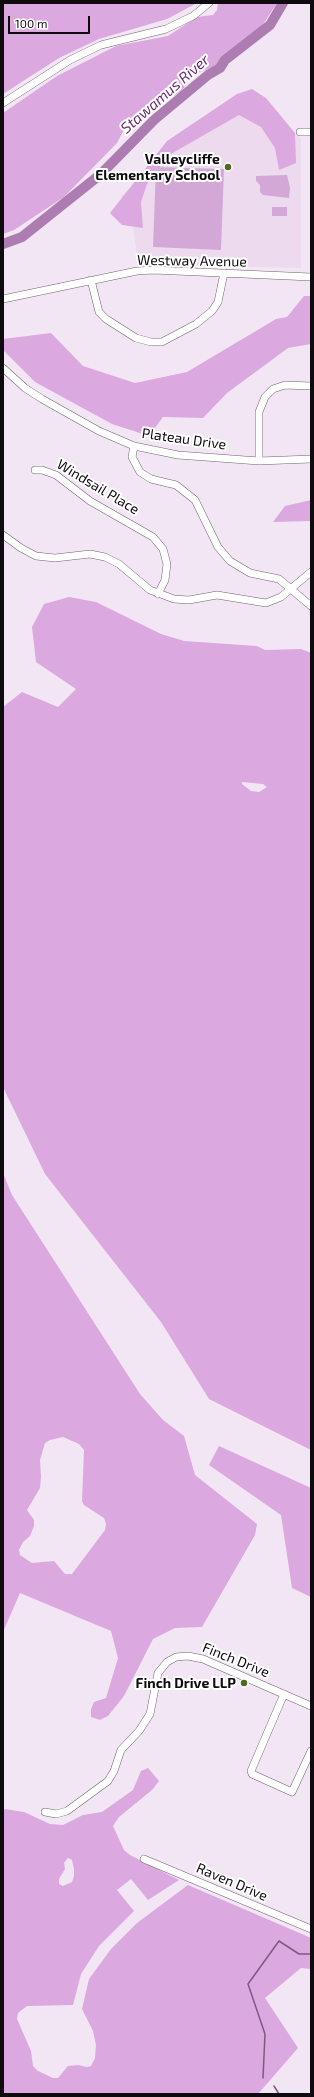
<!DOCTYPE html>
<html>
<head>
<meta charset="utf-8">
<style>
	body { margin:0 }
	#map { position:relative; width:314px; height:2097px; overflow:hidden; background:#f3e6f4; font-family:"Exo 2",sans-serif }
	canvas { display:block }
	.frame { position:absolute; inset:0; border:4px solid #0f0a0f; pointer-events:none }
	.scale { position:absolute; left:8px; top:16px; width:82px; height:18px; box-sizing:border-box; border:2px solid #0f0a0f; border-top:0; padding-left:5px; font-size:12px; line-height:14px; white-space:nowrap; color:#0f0a0f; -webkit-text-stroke:3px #fff; paint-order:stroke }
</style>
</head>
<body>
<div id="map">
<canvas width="314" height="2097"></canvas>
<div class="frame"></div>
<div class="scale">100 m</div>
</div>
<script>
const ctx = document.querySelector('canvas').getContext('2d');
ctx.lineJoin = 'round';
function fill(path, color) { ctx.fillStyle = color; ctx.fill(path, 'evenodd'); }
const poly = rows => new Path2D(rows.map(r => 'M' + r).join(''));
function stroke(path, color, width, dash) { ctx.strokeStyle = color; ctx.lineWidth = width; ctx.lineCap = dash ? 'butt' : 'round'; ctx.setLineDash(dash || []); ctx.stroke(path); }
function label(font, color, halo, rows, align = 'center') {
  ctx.font = font + ' "Exo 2",sans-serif'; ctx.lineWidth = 4; ctx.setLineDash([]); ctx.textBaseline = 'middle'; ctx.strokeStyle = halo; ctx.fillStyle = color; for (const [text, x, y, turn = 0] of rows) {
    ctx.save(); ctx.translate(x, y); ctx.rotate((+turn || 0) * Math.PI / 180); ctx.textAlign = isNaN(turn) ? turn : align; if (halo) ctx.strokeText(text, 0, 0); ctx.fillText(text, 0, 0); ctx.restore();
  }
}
const built = poly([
	[255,98,301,139,301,268,138,264,132,219,121,196,210,121]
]);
const green = poly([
	[156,167,224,169,221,250,153,247],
	[287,175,290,188,289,198,263,195,260,192,260,185,256,181,256,176],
	[272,207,287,207,287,216,272,216]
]);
const forest = poly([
	[3,3,197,3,167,19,99,39,59,58,3,94],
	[218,3,277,3,262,26,217,66,191,75,182,91,128,122,117,143,64,197,14,230,3,234,3,113,57,76,116,46,168,36,197,17,213,15,217,10],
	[252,89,266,98,295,133,296,163,279,170,275,148,261,127,239,115,169,155,147,184,141,202,143,228,122,225,110,213,167,141,237,94],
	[304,296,311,296,311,344,288,348,227,393,203,418,163,417,149,436,112,424,35,382,3,350,3,339,51,333,83,366,135,383,187,372,276,319,287,317],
	[311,500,311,521,273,522,285,506],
	[69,597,96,602,161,634,184,641,257,646,265,650,301,649,311,653,311,1450,209,1399,161,1322,45,1174,3,1087,3,707,22,692,58,707,76,689,36,662,32,627,44,604],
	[242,782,263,784,267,787,259,792,251,791,242,784],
	[3,1173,12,1195,140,1394,163,1420,184,1436,195,1475,257,1524,255,1535,202,1627,175,1628,153,1639,124,1696,108,1716,100,1720,91,1717,91,1709,94,1702,106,1698,118,1658,111,1631,20,1593,3,1632],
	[63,1437,79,1444,84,1450,82,1501,84,1505,104,1518,106,1524,105,1530,72,1574,65,1574,54,1561,32,1563,20,1555,19,1550,23,1542,30,1536,34,1526,34,1520,27,1510,40,1488,41,1477,40,1460,45,1443,50,1440],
	[219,1446,311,1488,311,1597,292,1588,281,1515,209,1465],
	[148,1768,159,1781,152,1790,119,1817,113,1826,124,1850,130,1855,179,1880,148,1900,131,1879,117,1890,134,1911,99,1946,81,1974,73,2005,27,2006,18,2013,17,2019,31,2051,33,2066,38,2071,53,2078,58,2078,68,2066,78,2065,87,2067,91,2066,95,2058,96,2045,93,2031,82,2009,89,1979,111,1949,137,1923,188,1885,311,1938,311,1969,301,1968,265,1998,298,2048,258,2094,3,2094,3,1811,5,1809,24,1812,50,1824,63,1825,83,1815,102,1812,133,1790,141,1771],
	[68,1858,72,1860,74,1869,74,1876,72,1882,63,1886,59,1884,59,1879,65,1869,64,1863]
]);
const stream = poly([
	[263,2078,265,2034,248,1984,279,1941,299,1954,311,1954],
	[274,2086,279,2094]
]);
const river = poly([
	[3,244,22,237,101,174,154,120,208,75,220,68,225,60,270,25,283,3]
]);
const minor = poly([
	[3,103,70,60,101,45,166,29,193,16,209,3],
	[300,132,311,132],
	[91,280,99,312,106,319,136,338,151,342,162,342,196,324,212,311,218,302,224,273],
	[3,299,137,271,153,270,311,277],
	[3,368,25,388,42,399,99,431,134,446,178,455,259,461,311,459],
	[134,446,132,457,140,472,151,479,176,485,195,500,218,547,230,561,250,573,279,579,311,606],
	[259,461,259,412,265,397,273,389,285,385,311,386],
	[35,470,42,470,56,475,90,501,153,537,163,549,167,564,165,580,158,594],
	[3,535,21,548,36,556,55,558,90,554,105,557,119,564,150,590,174,599,189,600,217,595,266,603,281,597,311,572],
	[284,1694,251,1771,252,1774,292,1792,311,1751],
	[45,1812,56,1814,67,1811,108,1781,114,1771,121,1750,139,1731,150,1714,158,1673,167,1662,176,1657,188,1656,203,1659,311,1706],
	[144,1859,311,1929]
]);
const markers = [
	[228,167,4,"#4d6b20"],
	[244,1683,4,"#4d6b20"]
];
const poiNames = [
	["Valleycliffe",220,159],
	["Elementary School",220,175],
	["Finch Drive LLP",236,1683]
];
const streetNames = [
	["Westway Avenue",192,261,1],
	["Plateau Drive",184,439,8],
	["Windsail Place",98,487,31],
	["Finch Drive",236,1660,22],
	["Raven Drive",232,1882,23]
];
const waterNames = [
	["Stawamus River",165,94,-41]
];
fill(built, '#eddaee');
fill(green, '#d3a8d7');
fill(forest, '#dba8df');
stroke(stream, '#7e5a81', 1.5);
stroke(river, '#ad7db2', 10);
stroke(minor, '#6e626f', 8);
stroke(minor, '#fff', 7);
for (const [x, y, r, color] of markers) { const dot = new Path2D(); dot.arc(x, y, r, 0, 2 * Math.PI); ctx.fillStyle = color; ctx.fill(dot); stroke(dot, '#fff', 1.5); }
label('bold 14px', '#0f0a0f', '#fff', poiNames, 'right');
label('14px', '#0f0a0f', '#fff', streetNames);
label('italic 15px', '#672b6d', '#fff', waterNames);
</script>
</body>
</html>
